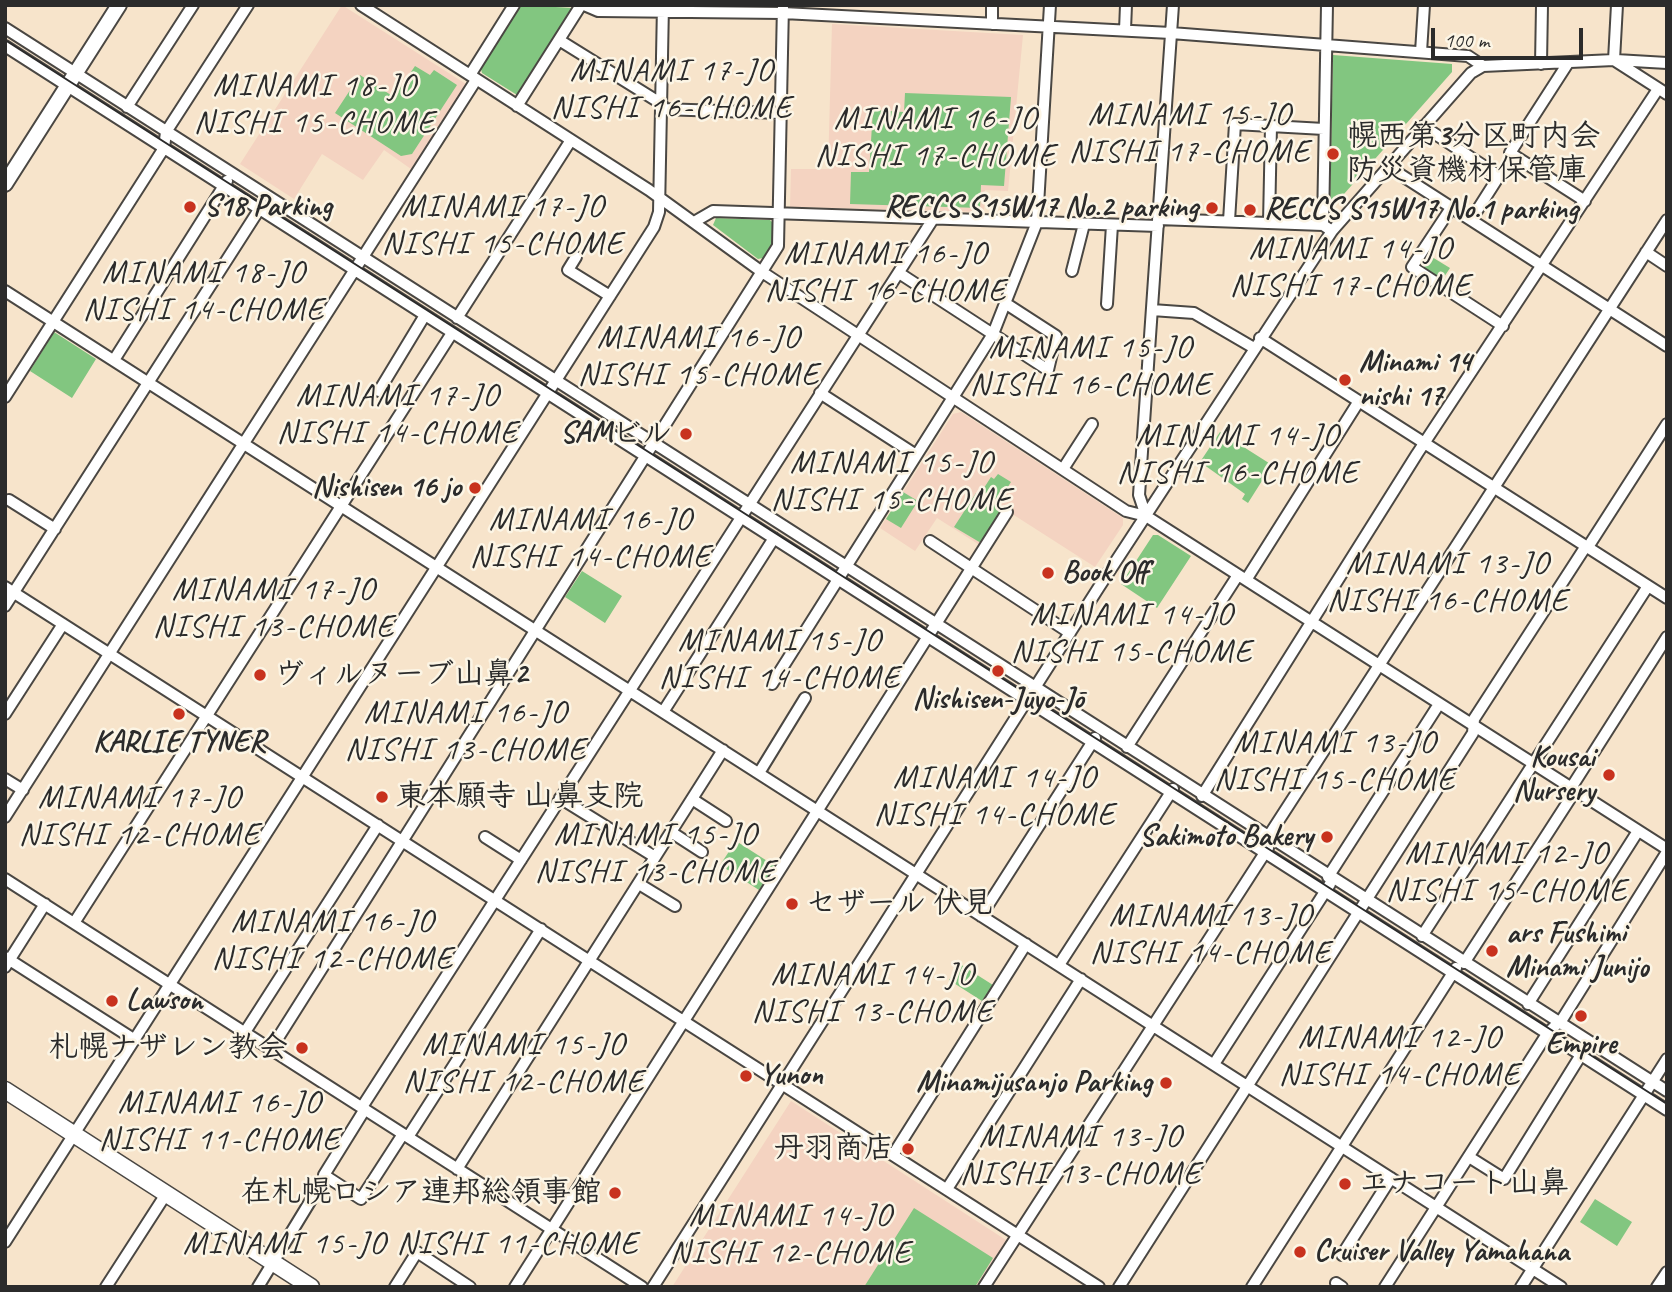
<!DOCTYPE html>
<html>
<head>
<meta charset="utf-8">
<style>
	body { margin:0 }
	#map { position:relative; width:1672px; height:1292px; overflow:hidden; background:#f7e4cb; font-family:Caveat,sans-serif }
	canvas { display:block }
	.frame { position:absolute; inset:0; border:7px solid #2b2b2b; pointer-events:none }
	.scale { position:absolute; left:1431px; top:28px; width:152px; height:32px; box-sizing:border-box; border:4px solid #2b2b2b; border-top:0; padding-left:9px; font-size:21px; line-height:24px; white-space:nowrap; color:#2b2b2b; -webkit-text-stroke:5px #fcf5e5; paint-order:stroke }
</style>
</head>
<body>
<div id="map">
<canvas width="1672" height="1292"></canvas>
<div class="frame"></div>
<div class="scale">100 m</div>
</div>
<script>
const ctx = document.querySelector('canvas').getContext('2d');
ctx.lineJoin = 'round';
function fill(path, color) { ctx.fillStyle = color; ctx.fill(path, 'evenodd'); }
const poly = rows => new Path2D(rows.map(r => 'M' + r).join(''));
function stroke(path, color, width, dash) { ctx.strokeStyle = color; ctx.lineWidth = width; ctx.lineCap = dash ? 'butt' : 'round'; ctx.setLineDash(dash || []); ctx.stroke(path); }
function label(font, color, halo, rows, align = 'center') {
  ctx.font = font + ' Caveat,"Klee One",sans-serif'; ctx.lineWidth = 5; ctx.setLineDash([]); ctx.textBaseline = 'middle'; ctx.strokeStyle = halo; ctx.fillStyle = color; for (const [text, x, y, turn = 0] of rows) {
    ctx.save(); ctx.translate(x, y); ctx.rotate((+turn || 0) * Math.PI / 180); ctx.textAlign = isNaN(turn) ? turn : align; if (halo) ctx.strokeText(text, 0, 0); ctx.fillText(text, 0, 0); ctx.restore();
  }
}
const built = poly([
	[342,5,466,84,411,169,384,150,363,180,322,154,294,199,240,164],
	[832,24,1023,35,1008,191,985,190,984,212,790,207,791,169,828,169],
	[961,412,1123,518,1123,525,1095,567,1006,510,981,546,937,518,915,551,880,528,953,414],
	[791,1101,1006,1240,976,1287,672,1287]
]);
const green = poly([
	[521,5,573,8,517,95,482,73,481,69],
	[1333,55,1452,64,1452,72,1336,203,1330,204],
	[415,66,430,75,434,70,457,85,412,154,401,156,335,113,360,75,394,97],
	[905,93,1011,97,1004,186,981,185,980,208,850,204,851,172,869,172,873,110,904,112],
	[716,218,770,220,773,223,773,243,763,258,758,259,713,225],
	[1427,254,1450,268,1442,280,1424,268,1423,261],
	[54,332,96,359,72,398,30,371],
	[1220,432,1272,465,1248,503,1242,499,1245,494,1200,462],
	[998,474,1011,482,999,501,982,491,991,477,994,479],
	[903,492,918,501,901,528,886,519],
	[976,493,1003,510,981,543,954,527],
	[1153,535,1158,535,1191,556,1157,608,1121,584],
	[582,571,622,596,605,623,565,597],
	[736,841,775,866,759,890,720,865],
	[960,964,993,985,982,1001,949,980],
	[1595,1199,1632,1222,1617,1246,1580,1222],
	[914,1208,993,1258,975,1287,864,1287]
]);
const minor = poly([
	[361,5,649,190,762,272,1126,511,1146,516,1667,849],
	[584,5,598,11,783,13,1171,33,1468,56,1483,66],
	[1327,5,1323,225,1332,231],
	[992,24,992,5],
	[5,28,1667,1091],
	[1125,30,1126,5],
	[559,40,662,104],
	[5,46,1667,1110],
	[1421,52,1424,5],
	[1614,60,1667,94],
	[1616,60,1667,63],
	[1568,63,1510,153,1585,201],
	[1541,64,1542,5],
	[470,75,514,5],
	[517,106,581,5],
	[127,107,193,5],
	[661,109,781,113],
	[1423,126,1499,176,1471,220],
	[1387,166,1667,346],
	[1451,208,1412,267,1503,326],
	[1158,219,1323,225],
	[1229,221,1235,124,1324,129],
	[694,222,713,211,1158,226],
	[1269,223,1271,126],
	[1646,252,1667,266],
	[576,257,568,270,610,296],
	[1072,271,1084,224],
	[899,273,1048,370,1056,336,1005,303],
	[5,291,1561,1287],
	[1107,304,1112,225],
	[1152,310,1194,313,1254,348],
	[457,318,571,140],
	[1260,338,1667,598],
	[114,360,227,181],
	[379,391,425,315],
	[820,393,916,455],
	[5,397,164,148,166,132,248,5],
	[1063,469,1092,424],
	[9,500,55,529],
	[1146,516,1139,495,1173,5],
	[930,541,1070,633],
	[1588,547,1667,424],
	[1246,580,1359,401],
	[5,587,1099,1287],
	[5,606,262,205],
	[772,684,993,334,1037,222,1050,5],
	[663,712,774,538],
	[5,714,63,624],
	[1127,747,1238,575],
	[759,773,805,698],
	[5,779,23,790],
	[1571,788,1667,637],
	[1202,796,1417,454,1658,89],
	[560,798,655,857],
	[692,799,726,821],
	[5,817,476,80],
	[671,832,702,852],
	[485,837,521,860],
	[1268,837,1667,220],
	[1328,877,1439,704],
	[5,879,642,1287],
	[639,884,675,906],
	[981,916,1095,738],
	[74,923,452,333],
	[1422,936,1648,586],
	[5,957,135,1040],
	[1464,963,1575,791],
	[1059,965,1173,789],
	[5,967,45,904],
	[1528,1004,1638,831],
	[245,1032,378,825],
	[271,1049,778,246,783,5],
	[1214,1064,1330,884],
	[362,1107,933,219],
	[365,1109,324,1175,361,1199,403,1134],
	[408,1137,541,929],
	[893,1155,1026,944],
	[1469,1157,1504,1179,1584,1050],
	[457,1169,723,750],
	[947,1189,1081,979],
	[5,1242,654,227,659,212,663,5],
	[1342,1255,1391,1178],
	[1336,1283,1342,1287],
	[106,1287,166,1194],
	[258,1287,311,1200],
	[395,1287,417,1252,470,1287],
	[515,1287,1007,512],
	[653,1287,1099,587,1332,231,1471,73,1483,66,1614,60,1617,5],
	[984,1287,1268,848],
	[1119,1287,1473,733,1474,719,1586,546],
	[1252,1287,1456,968],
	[1385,1287,1547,1034,1563,1018,1667,852],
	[1521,1287,1667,1059],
	[1657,1287,1667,1272]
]);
const major = poly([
	[5,184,119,5]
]);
const highway = poly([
	[5,1090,311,1287]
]);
const tram = poly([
	[5,40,1667,1104]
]);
const markers = [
	[1333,154,7,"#c8321e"],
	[190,207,7,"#c8321e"],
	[1212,208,7,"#c8321e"],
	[1250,210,7,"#c8321e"],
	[1345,380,7,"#c8321e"],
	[686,434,7,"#c8321e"],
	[475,488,7,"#c8321e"],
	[1048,573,7,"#c8321e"],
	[998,671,7,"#c8321e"],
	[260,675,7,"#c8321e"],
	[179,714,7,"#c8321e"],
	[1609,775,7,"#c8321e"],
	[382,797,7,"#c8321e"],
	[1327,837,7,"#c8321e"],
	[792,904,7,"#c8321e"],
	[1492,951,7,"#c8321e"],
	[112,1001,7,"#c8321e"],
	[1581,1016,7,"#c8321e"],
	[302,1048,7,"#c8321e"],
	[746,1076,7,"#c8321e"],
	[1166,1083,7,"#c8321e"],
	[908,1149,7,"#c8321e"],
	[1345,1184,7,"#c8321e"],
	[615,1193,7,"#c8321e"],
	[1300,1252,7,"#c8321e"]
];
const poiNames = [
	["幌西第3分区町内会",1347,137],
	["防災資機材保管庫",1347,171],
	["S18 Parking",204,207],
	["RECCS S15W17 No.2 parking",1198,208,"right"],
	["RECCS S15W17 No.1 parking",1264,210],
	["Minami 14",1359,363],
	["nishi 17",1359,397],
	["SAMビル",672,434,"right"],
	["Nishisen 16 jo",461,488,"right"],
	["Book Off",1062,573],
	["ヴィルヌーブ山鼻2",274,675],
	["Nishisen-Jūyo-Jō",998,700,"center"],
	["KARLIE TYNER",179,743,"center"],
	["Kousai",1595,758,"right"],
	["Nursery",1595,792,"right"],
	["東本願寺 山鼻支院",396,797],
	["Sakimoto Bakery",1313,837,"right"],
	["セザール 伏見",806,904],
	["ars Fushimi",1506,934],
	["Minami Junijo",1506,968],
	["Lawson",126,1001],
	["Empire",1581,1045,"center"],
	["札幌ナザレン教会",288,1048,"right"],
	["Yunon",760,1076],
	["Minamijusanjo Parking",1152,1083,"right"],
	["丹羽商店",894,1149,"right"],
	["エナコート山鼻",1359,1184],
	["在札幌ロシア連邦総領事館",601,1193,"right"],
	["Cruiser Valley Yamahana",1314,1252]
];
const neighbourhoodNames = [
	["MINAMI 17-JO",672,72],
	["NISHI 16-CHOME",672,109],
	["MINAMI 18-JO",315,87],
	["NISHI 15-CHOME",315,124],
	["MINAMI 15-JO",1190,116],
	["NISHI 17-CHOME",1190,153],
	["MINAMI 16-JO",936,120],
	["NISHI 17-CHOME",936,157],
	["MINAMI 17-JO",503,208],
	["NISHI 15-CHOME",503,245],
	["MINAMI 14-JO",1351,250],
	["NISHI 17-CHOME",1351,287],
	["MINAMI 16-JO",886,255],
	["NISHI 16-CHOME",886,292],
	["MINAMI 18-JO",204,274],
	["NISHI 14-CHOME",204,311],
	["MINAMI 16-JO",699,339],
	["NISHI 15-CHOME",699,376],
	["MINAMI 15-JO",1091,349],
	["NISHI 16-CHOME",1091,386],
	["MINAMI 17-JO",398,397],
	["NISHI 14-CHOME",398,434],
	["MINAMI 14-JO",1238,437],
	["NISHI 16-CHOME",1238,474],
	["MINAMI 15-JO",892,464],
	["NISHI 15-CHOME",892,501],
	["MINAMI 16-JO",591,521],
	["NISHI 14-CHOME",591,558],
	["MINAMI 13-JO",1448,565],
	["NISHI 16-CHOME",1448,602],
	["MINAMI 17-JO",274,591],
	["NISHI 13-CHOME",274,628],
	["MINAMI 14-JO",1132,616],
	["NISHI 15-CHOME",1132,653],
	["MINAMI 15-JO",780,642],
	["NISHI 14-CHOME",780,679],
	["MINAMI 16-JO",466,714],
	["NISHI 13-CHOME",466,751],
	["MINAMI 13-JO",1335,744],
	["NISHI 15-CHOME",1335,781],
	["MINAMI 14-JO",995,779],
	["NISHI 14-CHOME",995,816],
	["MINAMI 17-JO",140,799],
	["NISHI 12-CHOME",140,836],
	["MINAMI 15-JO",656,836],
	["NISHI 13-CHOME",656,873],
	["MINAMI 12-JO",1507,855],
	["NISHI 15-CHOME",1507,892],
	["MINAMI 13-JO",1211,917],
	["NISHI 14-CHOME",1211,954],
	["MINAMI 16-JO",333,923],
	["NISHI 12-CHOME",333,960],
	["MINAMI 14-JO",873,976],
	["NISHI 13-CHOME",873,1013],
	["MINAMI 12-JO",1400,1039],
	["NISHI 14-CHOME",1400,1076],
	["MINAMI 15-JO",524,1046],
	["NISHI 12-CHOME",524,1083],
	["MINAMI 16-JO",220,1104],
	["NISHI 11-CHOME",220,1141],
	["MINAMI 13-JO",1081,1138],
	["NISHI 13-CHOME",1081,1175],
	["MINAMI 14-JO",791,1217],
	["NISHI 12-CHOME",791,1254],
	["MINAMI 15-JO NISHI 11-CHOME",411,1245]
];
fill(built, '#f4d3c1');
fill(green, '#82c680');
stroke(minor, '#4a4743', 14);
stroke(major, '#4a4743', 18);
stroke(highway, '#4a4743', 19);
stroke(minor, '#fff', 10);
stroke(major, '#fff', 14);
stroke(highway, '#fff', 16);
stroke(tram, '#2b2b2b', 2);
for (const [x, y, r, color] of markers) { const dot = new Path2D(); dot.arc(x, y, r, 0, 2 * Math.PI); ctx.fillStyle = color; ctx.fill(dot); stroke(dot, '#fcf5e5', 2.5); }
label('bold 30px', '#2b2b2b', '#fcf5e5', poiNames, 'left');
ctx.letterSpacing = '2px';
label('32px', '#2b2b2b', '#fcf5e5', neighbourhoodNames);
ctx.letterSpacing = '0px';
</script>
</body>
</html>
